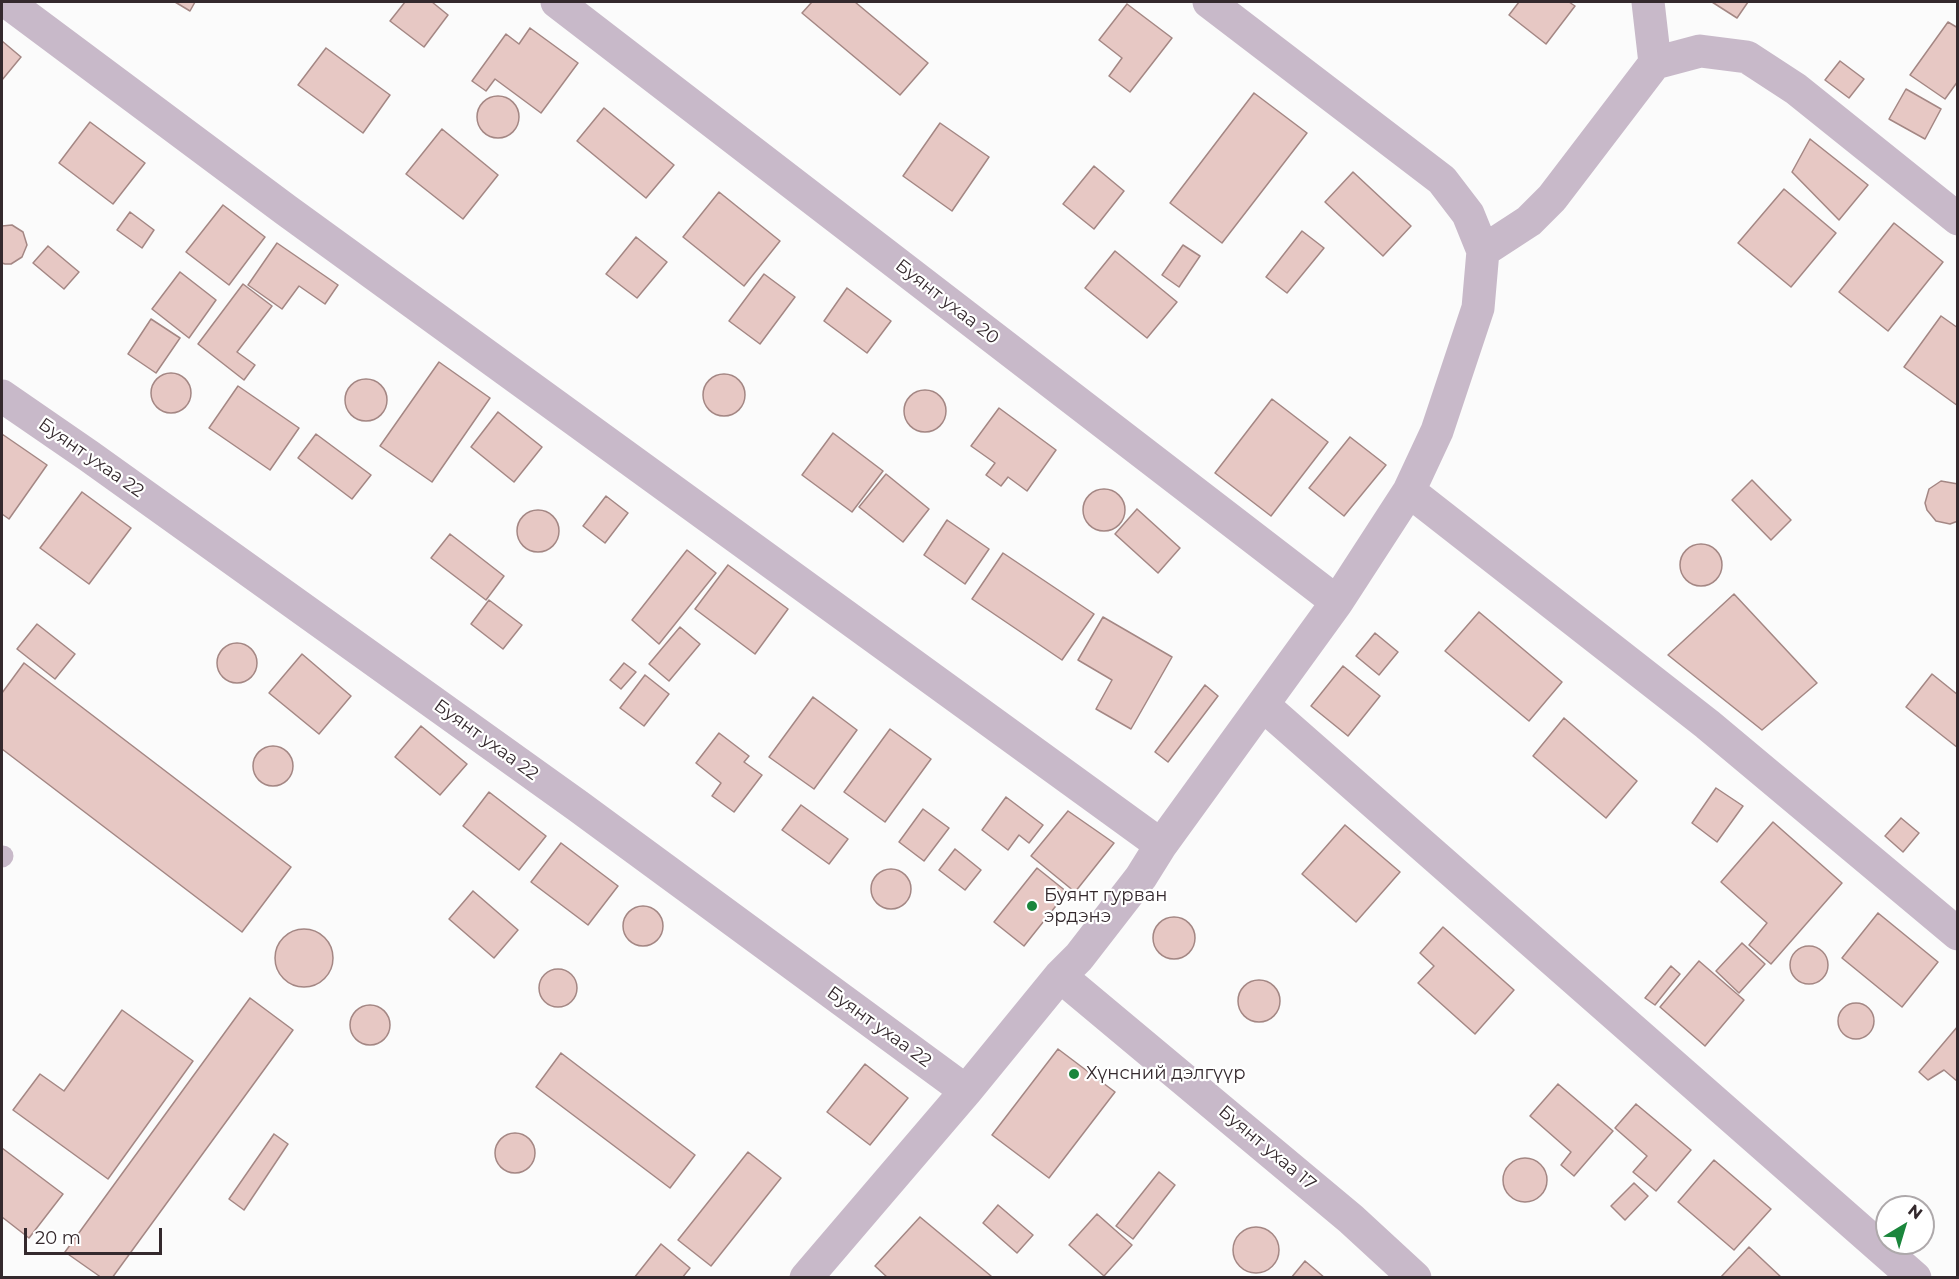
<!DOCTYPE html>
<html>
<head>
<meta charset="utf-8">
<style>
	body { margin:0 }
	#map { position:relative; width:1959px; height:1279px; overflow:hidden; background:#fbfbfb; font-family:Montserrat,sans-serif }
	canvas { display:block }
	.frame { position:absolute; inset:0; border:3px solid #34292d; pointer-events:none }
	.north { position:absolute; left:1875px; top:1195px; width:60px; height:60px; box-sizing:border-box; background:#fff; border:2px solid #aea9ab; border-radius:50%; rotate:38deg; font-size:16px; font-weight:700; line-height:24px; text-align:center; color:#34292d }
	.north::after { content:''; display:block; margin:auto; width:21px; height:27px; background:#1b863c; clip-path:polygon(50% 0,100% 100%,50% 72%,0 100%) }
	.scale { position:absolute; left:24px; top:1228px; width:138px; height:27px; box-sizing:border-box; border:3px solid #34292d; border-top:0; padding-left:8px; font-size:18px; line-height:21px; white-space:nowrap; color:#34292d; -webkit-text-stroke:4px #fff; paint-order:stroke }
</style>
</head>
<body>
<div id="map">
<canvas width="1959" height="1279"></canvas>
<div class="frame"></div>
<div class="north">N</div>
<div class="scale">20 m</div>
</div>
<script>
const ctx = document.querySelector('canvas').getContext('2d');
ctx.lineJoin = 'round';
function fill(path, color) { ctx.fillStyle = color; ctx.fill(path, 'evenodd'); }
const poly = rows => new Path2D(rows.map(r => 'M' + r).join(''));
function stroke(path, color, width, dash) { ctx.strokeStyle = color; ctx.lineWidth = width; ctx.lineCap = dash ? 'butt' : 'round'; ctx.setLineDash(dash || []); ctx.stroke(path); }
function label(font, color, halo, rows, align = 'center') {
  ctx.font = font + ' Montserrat,sans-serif'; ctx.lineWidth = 4.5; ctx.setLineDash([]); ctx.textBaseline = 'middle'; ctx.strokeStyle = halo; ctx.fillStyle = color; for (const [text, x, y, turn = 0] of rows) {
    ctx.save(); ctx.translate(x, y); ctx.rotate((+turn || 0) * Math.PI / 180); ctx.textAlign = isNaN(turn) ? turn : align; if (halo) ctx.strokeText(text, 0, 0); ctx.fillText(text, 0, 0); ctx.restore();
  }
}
const building = poly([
	[175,2,195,2,190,11,175,2],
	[405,2,432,2,448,15,424,47,390,21,405,2],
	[812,2,855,2,928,63,900,95,802,13,812,2],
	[1519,2,1569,2,1575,6,1546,44,1509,15,1519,2],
	[1712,2,1748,2,1737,18,1712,2],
	[1127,4,1172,38,1130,92,1109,76,1122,58,1099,40,1127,4],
	[1948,22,1958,28,1958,81,1945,99,1910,75,1948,22],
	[530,28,578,63,541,113,495,79,486,91,472,81,506,34,519,44,530,28],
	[2,41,21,57,2,80,2,41],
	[326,48,390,95,363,133,298,85,326,48],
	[1840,61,1864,79,1849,98,1825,80,1840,61],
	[1906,89,1941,109,1925,139,1889,119,1906,89],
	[1254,93,1307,133,1222,243,1170,203,1254,93],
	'477 117a21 21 0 1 1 42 0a21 21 0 1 1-42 0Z',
	[604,108,674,165,646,198,577,141,604,108],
	[90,122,145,163,113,204,59,163,90,122],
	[940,123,989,157,952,211,903,176,940,123],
	[442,129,498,175,463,219,406,174,442,129],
	[1810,139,1868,185,1839,220,1792,172,1810,139],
	[1094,166,1124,191,1094,229,1063,204,1094,166],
	[1353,172,1411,226,1383,256,1325,202,1353,172],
	[1784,189,1836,233,1791,287,1738,243,1784,189],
	[719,192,780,241,744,286,683,237,719,192],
	[223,205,265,237,229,285,186,252,223,205],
	[130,212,154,230,142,248,117,230,130,212],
	[1894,223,1943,262,1888,331,1839,292,1894,223],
	[12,225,23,232,27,245,22,257,11,264,5,264,2,263,2,226,12,225],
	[1302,231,1324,248,1287,293,1266,277,1302,231],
	[636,237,667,262,637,298,606,274,636,237],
	[277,243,338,285,325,304,299,286,282,309,248,285,277,243],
	[1183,245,1200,256,1179,287,1162,275,1183,245],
	[48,246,79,272,64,289,33,263,48,246],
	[1115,251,1177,302,1147,338,1085,288,1115,251],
	[180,272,216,300,189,338,152,309,180,272],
	[764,274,795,297,760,344,729,321,764,274],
	[243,284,272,306,237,352,255,365,244,380,198,344,243,284],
	[847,288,891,321,867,353,824,321,847,288],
	[1941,316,1958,328,1958,406,1904,367,1941,316],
	[151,319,180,338,156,373,128,354,151,319],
	[439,362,490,398,432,482,380,446,439,362],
	'151 393a20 20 0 1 1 40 0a20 20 0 1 1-40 0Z',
	'703 395a21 21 0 1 1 42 0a21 21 0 1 1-42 0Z',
	'345 400a21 21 0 1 1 42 0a21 21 0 1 1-42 0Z',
	[238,386,299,428,270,470,209,428,238,386],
	'904 411a21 21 0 1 1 42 0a21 21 0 1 1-42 0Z',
	[1272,399,1328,442,1271,516,1215,473,1272,399],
	[999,408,1056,450,1027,491,1008,477,1001,486,986,475,995,463,971,446,999,408],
	[498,412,542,447,514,482,471,447,498,412],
	[833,433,883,471,852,512,802,475,833,433],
	[2,434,47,465,9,519,2,514,2,434],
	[316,434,371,475,352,499,298,458,316,434],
	[1350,437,1386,465,1344,516,1309,488,1350,437],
	[886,474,929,509,903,542,859,507,886,474],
	[1752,480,1791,520,1771,540,1732,500,1752,480],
	[1941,481,1958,484,1958,521,1950,524,1936,521,1927,510,1925,503,1929,489,1941,481],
	'1083 510a21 21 0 1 1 42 0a21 21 0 1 1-42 0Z',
	[82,492,131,528,89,584,40,548,82,492],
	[606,496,628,513,605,543,583,526,606,496],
	[1137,509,1180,548,1158,573,1115,534,1137,509],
	'517 531a21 21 0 1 1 42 0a21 21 0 1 1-42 0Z',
	[947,520,989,549,965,584,924,555,947,520],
	[450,534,504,576,486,600,431,558,450,534],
	'1680 565a21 21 0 1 1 42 0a21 21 0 1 1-42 0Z',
	[687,550,716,573,659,644,632,620,687,550],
	[1003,553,1094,614,1062,660,972,599,1003,553],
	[728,565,788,609,755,654,695,609,728,565],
	[1734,594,1817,683,1762,730,1668,655,1734,594],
	[489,600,522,625,503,649,471,624,489,600],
	[1479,612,1562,682,1529,721,1445,651,1479,612],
	[1103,617,1172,657,1131,729,1096,709,1112,680,1078,660,1103,617],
	[37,624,75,654,55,679,17,649,37,624],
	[680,627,700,644,669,681,649,664,680,627],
	[1375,633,1398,652,1379,675,1356,656,1375,633],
	'217 663a20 20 0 1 1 40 0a20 20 0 1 1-40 0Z',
	[302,654,351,696,319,734,269,693,302,654],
	[24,663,291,867,242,932,2,749,2,693,24,663],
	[624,663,636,672,621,689,610,680,624,663],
	[1343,666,1380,696,1348,736,1311,706,1343,666],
	[1932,674,1958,695,1958,748,1906,707,1932,674],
	[645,675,669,694,644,726,620,708,645,675],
	[1205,685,1218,696,1168,762,1155,752,1205,685],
	[813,697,857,730,814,789,769,757,813,697],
	[1564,718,1637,781,1606,818,1533,756,1564,718],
	[421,726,467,764,440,795,395,757,421,726],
	[890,729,931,759,885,822,844,792,890,729],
	[719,733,749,756,744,762,762,775,734,812,712,796,721,783,696,763,719,733],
	'253 766a20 20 0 1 1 40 0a20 20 0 1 1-40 0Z',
	[1716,788,1743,806,1717,842,1692,823,1716,788],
	[489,792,546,836,519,870,463,826,489,792],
	[1006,797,1043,825,1029,843,1019,835,1008,850,982,830,1006,797],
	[801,805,848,839,829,864,782,830,801,805],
	[923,809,949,828,924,861,899,842,923,809],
	[1068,811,1114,843,1075,892,1031,856,1068,811],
	[1901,818,1919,833,1903,852,1885,836,1901,818],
	[1773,822,1842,883,1771,964,1749,945,1767,923,1721,882,1773,822],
	[1345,825,1400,872,1356,922,1302,874,1345,825],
	[561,843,618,886,588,925,531,882,561,843],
	[955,849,981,870,965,890,939,870,955,849],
	[1037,868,1067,892,1024,946,994,922,1037,868],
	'871 889a20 20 0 1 1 40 0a20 20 0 1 1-40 0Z',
	[473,891,518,930,494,958,449,919,473,891],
	'623 926a20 20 0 1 1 40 0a20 20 0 1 1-40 0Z',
	[1878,913,1938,962,1902,1007,1842,958,1878,913],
	'1153 938a21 21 0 1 1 42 0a21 21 0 1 1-42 0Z',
	[1443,927,1514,990,1475,1034,1418,983,1434,966,1420,953,1443,927],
	'275 958a29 29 0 1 1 58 0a29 29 0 1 1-58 0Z',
	[1742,943,1765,964,1739,993,1716,971,1742,943],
	'1790 965a19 19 0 1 1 38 0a19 19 0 1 1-38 0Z',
	[1699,961,1744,1000,1705,1046,1660,1007,1699,961],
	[1671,966,1680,974,1655,1005,1645,998,1671,966],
	'539 988a19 19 0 1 1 38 0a19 19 0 1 1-38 0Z',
	'1238 1001a21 21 0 1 1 42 0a21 21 0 1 1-42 0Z',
	[250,998,293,1030,112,1278,102,1278,65,1252,250,998],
	'1838 1021a18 18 0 1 1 36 0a18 18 0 1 1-36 0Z',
	'350 1025a20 20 0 1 1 40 0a20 20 0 1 1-40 0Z',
	[122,1010,193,1061,108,1179,13,1110,40,1074,64,1091,122,1010],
	[1958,1026,1958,1082,1944,1070,1928,1080,1919,1072,1958,1026],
	[1058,1049,1115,1092,1049,1178,992,1135,1058,1049],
	[561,1053,695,1155,670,1188,536,1087,561,1053],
	[865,1064,908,1098,870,1145,827,1112,865,1064],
	[1558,1084,1613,1131,1574,1176,1561,1165,1571,1152,1530,1116,1558,1084],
	[1636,1104,1691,1150,1656,1191,1633,1172,1647,1156,1615,1128,1636,1104],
	'495 1153a20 20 0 1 1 40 0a20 20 0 1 1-40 0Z',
	[274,1134,288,1144,244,1210,229,1199,274,1134],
	[2,1148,63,1194,29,1238,2,1217,2,1148],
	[748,1152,781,1178,711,1266,678,1240,748,1152],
	'1503 1180a22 22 0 1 1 44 0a22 22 0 1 1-44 0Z',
	[1714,1160,1771,1209,1734,1250,1678,1202,1714,1160],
	[1159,1172,1175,1185,1133,1239,1116,1226,1159,1172],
	[1634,1183,1648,1196,1625,1220,1611,1206,1634,1183],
	[998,1205,1033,1235,1017,1253,983,1223,998,1205],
	[1097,1214,1132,1245,1104,1276,1069,1245,1097,1214],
	[920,1217,991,1276,989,1278,888,1278,875,1266,920,1217],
	'1233 1250a23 23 0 1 1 46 0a23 23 0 1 1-46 0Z',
	[661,1244,690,1268,682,1278,634,1278,661,1244],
	[1749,1247,1782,1278,1720,1278,1749,1247],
	[1305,1261,1325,1278,1291,1278,1305,1261]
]);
const lane = poly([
	[2,857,3,856]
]);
const street = poly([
	[7,2,286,210,1161,845],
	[557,2,1337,602],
	[1648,2,1655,63],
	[1483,251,1529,221,1552,198,1655,63,1700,51,1747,57,1796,89,1958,219],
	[2,396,89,456,578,806,966,1091],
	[1409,491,1707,724,1958,934],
	[1263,705,1915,1278],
	[1060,976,1351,1219,1415,1278],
	[806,1278,966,1091,1060,976,1079,957,1141,877,1161,845,1337,602,1409,491,1437,431,1478,308,1483,251,1468,214,1442,180,1209,2]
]);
const markers = [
	[1032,906,6,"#1b863c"],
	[1074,1074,6,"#1b863c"]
];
const streetNames = [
	["Буянт ухаа 20",947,302,38],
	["Буянт ухаа 22",91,458,35],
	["Буянт ухаа 22",486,740,36],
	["Буянт ухаа 22",879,1027,36],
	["Буянт ухаа 17",1267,1148,40]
];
const poiNames = [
	["Буянт гурван",1044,896],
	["эрдэнэ",1044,917],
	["Хүнсний дэлгүүр",1086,1074]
];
fill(building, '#e7c8c4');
stroke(building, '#a48784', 1.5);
stroke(lane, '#c8b9c9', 21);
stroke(street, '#c8b9c9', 33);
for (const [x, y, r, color] of markers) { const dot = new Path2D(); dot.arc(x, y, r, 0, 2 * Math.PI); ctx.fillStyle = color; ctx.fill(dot); stroke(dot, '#fff', 2); }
label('18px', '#34292d', '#fff', streetNames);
label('18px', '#34292d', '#fff', poiNames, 'left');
</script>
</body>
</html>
